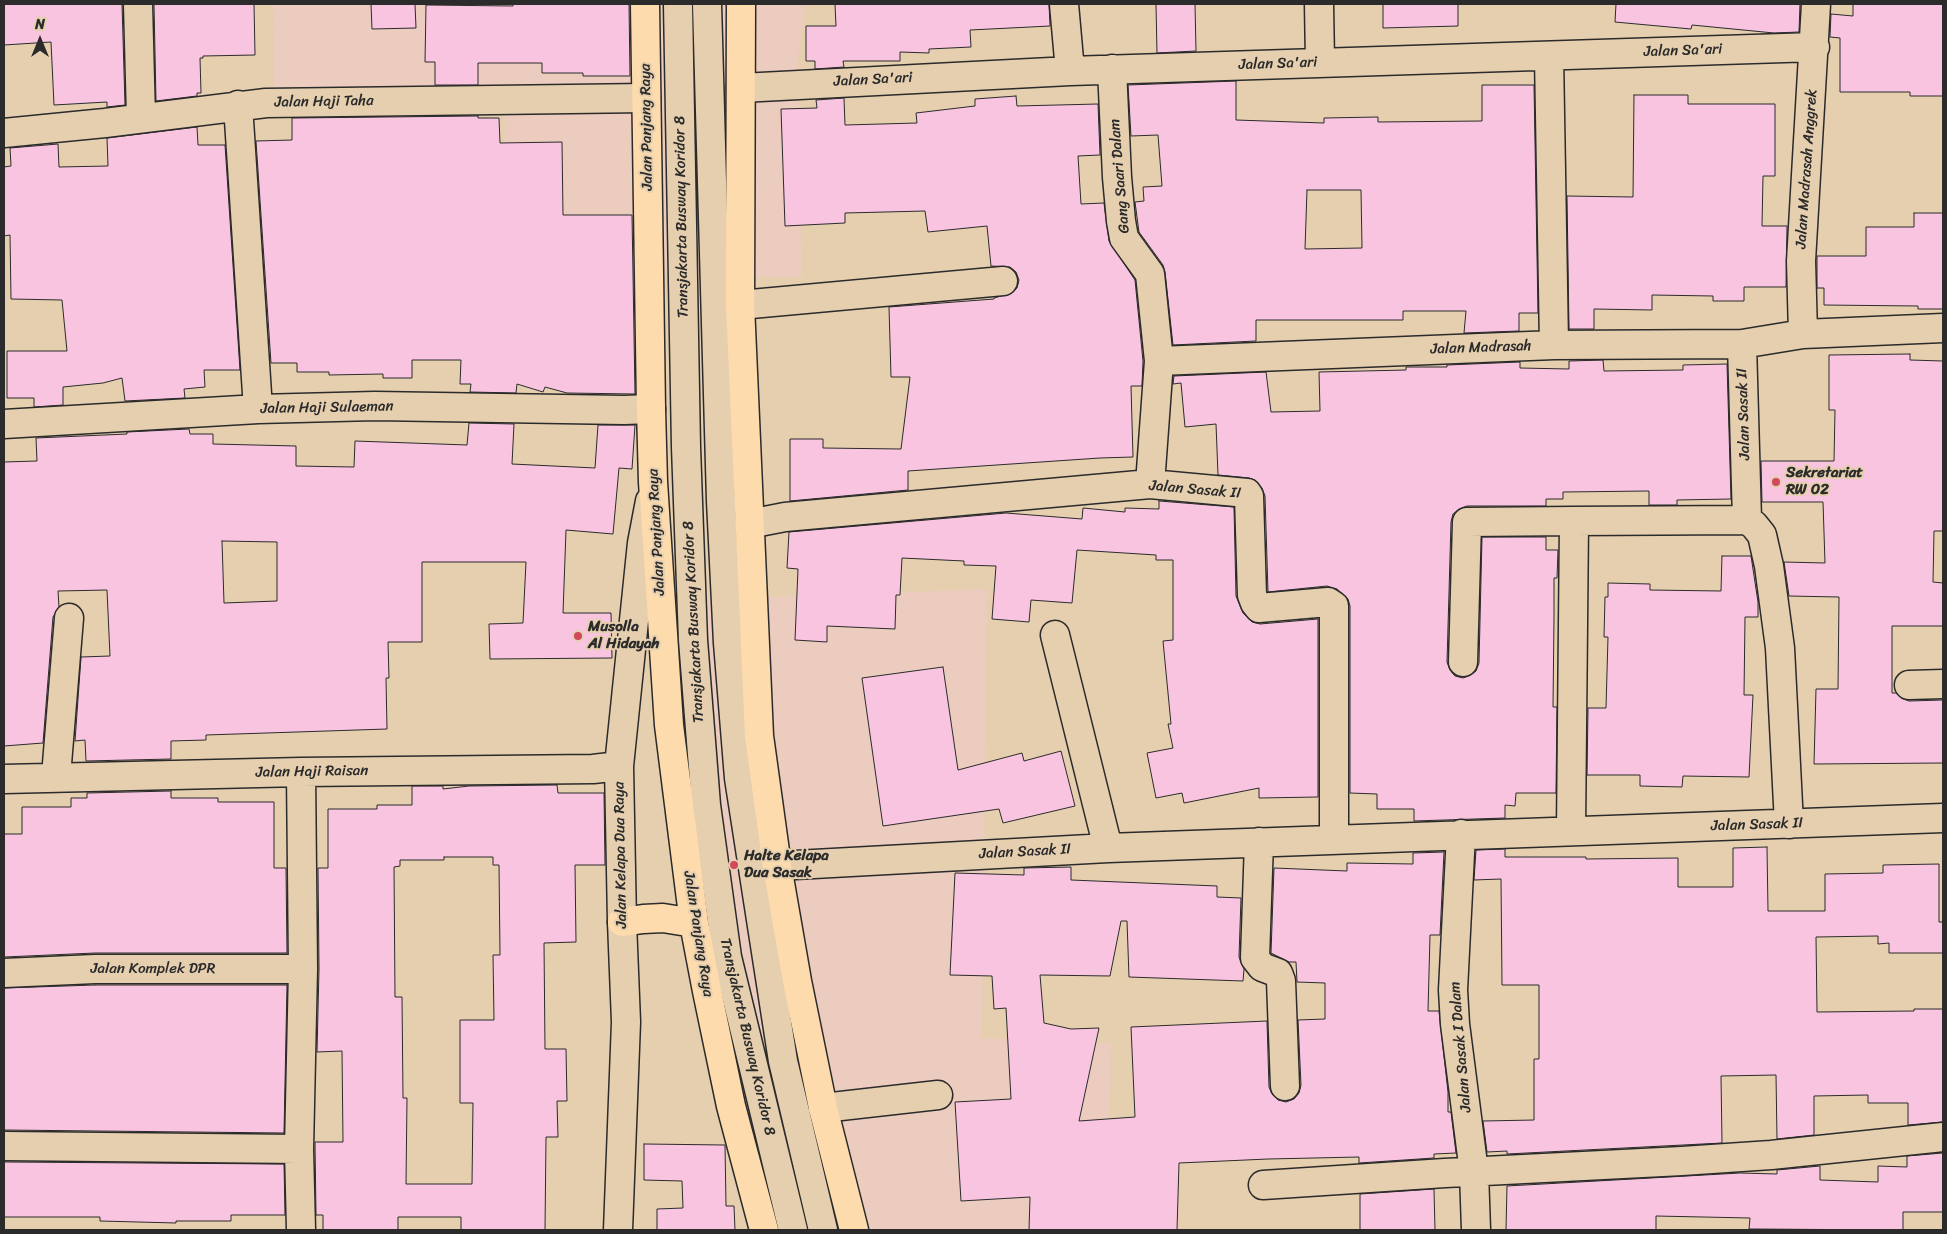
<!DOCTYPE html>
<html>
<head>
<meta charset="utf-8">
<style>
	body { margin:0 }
	#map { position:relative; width:1947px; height:1234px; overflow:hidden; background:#e6cfaf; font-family:Sriracha,sans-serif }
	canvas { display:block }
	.frame { position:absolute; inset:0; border:5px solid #2b2b2b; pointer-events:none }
	.north { position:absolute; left:15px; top:15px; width:50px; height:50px; -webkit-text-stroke:4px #e6cfaf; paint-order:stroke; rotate:0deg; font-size:14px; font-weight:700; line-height:20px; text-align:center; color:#2b2b2b }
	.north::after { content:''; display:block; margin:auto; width:18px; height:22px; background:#2b2b2b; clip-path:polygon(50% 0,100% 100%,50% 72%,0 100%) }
</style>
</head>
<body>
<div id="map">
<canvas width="1947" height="1234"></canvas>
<div class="frame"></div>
<div class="north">N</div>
</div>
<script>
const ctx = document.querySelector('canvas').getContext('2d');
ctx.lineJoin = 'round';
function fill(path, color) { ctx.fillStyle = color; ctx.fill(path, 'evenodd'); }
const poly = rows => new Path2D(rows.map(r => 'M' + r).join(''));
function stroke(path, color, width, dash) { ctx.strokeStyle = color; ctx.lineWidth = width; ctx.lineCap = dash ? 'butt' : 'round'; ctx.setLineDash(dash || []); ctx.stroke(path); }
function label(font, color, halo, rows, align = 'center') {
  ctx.font = font + ' Sriracha,sans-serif'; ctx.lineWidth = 4; ctx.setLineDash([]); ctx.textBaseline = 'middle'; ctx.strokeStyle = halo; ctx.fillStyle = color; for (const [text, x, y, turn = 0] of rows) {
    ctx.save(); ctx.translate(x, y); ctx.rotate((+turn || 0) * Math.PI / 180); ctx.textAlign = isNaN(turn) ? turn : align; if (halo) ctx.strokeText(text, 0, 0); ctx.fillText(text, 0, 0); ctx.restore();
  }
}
const built = poly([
	[273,4,805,4,797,67,802,277,505,274,505,95,274,95],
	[987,589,982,1038,1111,1044,1108,1230,750,1230,687,974,644,602]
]);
const building = poly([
	[4,4,122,4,125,105,107,107,107,102,54,105,51,42,4,45,4,4],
	[154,4,254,4,255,55,203,56,203,58,200,58,201,93,197,93,197,96,156,101,154,4],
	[371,4,415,4,416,28,372,29,371,4],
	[513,4,629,4,630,76,583,76,583,73,542,73,542,63,478,63,478,85,435,85,435,62,425,62,426,5,513,6,513,4],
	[835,4,1049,4,1050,26,970,30,971,47,929,49,929,53,900,52,900,61,843,61,844,67,815,69,815,61,806,61,806,26,836,26,835,4],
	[1156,4,1195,4,1196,51,1157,53,1156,4],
	[1383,4,1458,4,1458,26,1383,28,1383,4],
	[1616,4,1800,4,1799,32,1774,33,1692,25,1691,29,1615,22,1616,4],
	[1853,4,1943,4,1943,96,1910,96,1910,92,1840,92,1840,38,1830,37,1831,14,1853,16,1853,4],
	[1236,81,1236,120,1324,123,1324,118,1378,117,1378,122,1482,121,1482,85,1534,85,1538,313,1519,313,1519,331,1464,333,1466,311,1403,311,1403,320,1256,320,1256,341,1173,345,1165,272,1163,265,1139,232,1135,202,1144,201,1143,187,1162,186,1158,135,1131,136,1128,85,1236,81],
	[1307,190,1361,190,1362,248,1305,249,1307,190],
	[1634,95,1688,95,1688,104,1775,104,1775,176,1763,176,1762,226,1787,226,1786,287,1744,287,1744,301,1713,301,1713,296,1652,295,1652,310,1594,309,1594,329,1569,329,1567,196,1633,197,1634,95],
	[1016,96,1017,106,1098,104,1100,155,1078,156,1081,204,1104,203,1109,241,1135,280,1143,361,1142,386,1131,386,1133,457,1100,458,908,471,908,490,790,501,790,439,823,439,823,448,901,449,910,377,891,377,889,307,994,299,994,298,1012,293,1017,288,1019,280,1016,272,1010,267,991,266,987,226,928,232,925,211,845,213,845,223,785,226,781,109,817,108,816,100,844,98,845,125,917,123,916,113,975,106,975,99,1016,96],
	[478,116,478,118,499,118,500,143,562,142,563,215,632,215,635,394,567,393,545,387,543,392,517,384,516,393,470,392,471,384,460,384,461,360,412,360,412,378,383,378,383,374,329,375,329,372,297,372,297,363,271,363,256,141,292,140,292,118,478,116],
	[197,127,198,145,225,145,240,370,204,370,205,387,184,389,185,398,125,401,122,378,103,383,63,387,63,405,34,407,34,398,7,398,7,351,67,351,62,300,11,299,10,235,4,236,4,167,11,166,10,148,58,144,59,167,108,166,107,138,197,127],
	[1914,213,1943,213,1943,309,1918,309,1918,306,1824,305,1824,288,1817,288,1817,256,1866,256,1866,227,1914,227,1914,213],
	[1910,354,1910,360,1943,361,1943,531,1934,531,1933,582,1943,583,1943,626,1892,626,1892,693,1896,693,1901,698,1909,701,1943,700,1943,763,1814,764,1816,689,1838,689,1839,597,1789,596,1784,562,1825,563,1823,502,1762,502,1761,461,1834,461,1835,410,1829,410,1829,355,1910,354],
	[1603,360,1604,371,1683,370,1683,365,1727,364,1731,499,1677,500,1677,505,1649,505,1649,491,1563,492,1563,499,1546,499,1546,506,1467,506,1459,509,1453,514,1451,522,1447,662,1450,670,1455,676,1463,678,1471,675,1476,671,1479,663,1482,537,1546,537,1546,550,1558,550,1557,578,1554,578,1554,617,1553,707,1557,707,1556,793,1516,793,1515,806,1505,805,1505,818,1414,821,1414,809,1377,809,1377,794,1350,793,1350,606,1348,599,1337,589,1327,586,1268,592,1265,496,1262,488,1255,480,1249,478,1218,475,1216,424,1185,427,1181,383,1173,384,1174,376,1266,372,1271,412,1320,411,1319,372,1406,370,1406,367,1447,367,1447,365,1520,362,1520,368,1569,369,1569,361,1603,360],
	[469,423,514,424,512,464,595,468,598,425,635,425,632,469,619,468,613,534,566,530,563,613,611,613,612,658,490,659,489,624,523,623,526,562,422,562,422,642,388,642,389,678,386,678,387,729,206,735,206,740,171,741,171,759,86,761,85,740,75,741,81,657,110,656,107,590,58,591,59,607,53,617,43,743,4,746,4,462,37,461,36,438,127,434,127,432,189,429,190,434,213,434,213,444,296,446,296,466,354,467,355,441,467,445,469,423],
	[222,541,277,542,277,601,224,603,222,541],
	[1159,501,1234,507,1236,596,1243,613,1252,622,1260,624,1318,619,1318,797,1259,798,1259,788,1184,803,1182,793,1156,798,1147,753,1173,748,1168,724,1171,724,1163,641,1173,640,1173,560,1156,560,1156,555,1077,550,1072,603,1031,600,1029,622,992,619,996,566,964,565,964,561,902,558,900,595,896,595,895,629,827,626,827,642,795,640,798,569,787,568,789,532,1006,513,1082,519,1083,508,1125,512,1125,508,1159,509,1159,501],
	[1722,556,1751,556,1758,602,1758,617,1745,617,1744,695,1753,695,1749,777,1683,776,1682,787,1640,786,1640,775,1587,775,1588,708,1606,708,1608,637,1604,637,1605,597,1608,597,1608,583,1650,584,1650,590,1721,591,1722,556],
	[943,667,958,770,1022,753,1024,761,1061,751,1075,806,1003,823,999,809,883,826,862,678,943,667],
	[557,785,558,793,604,793,605,865,575,865,576,942,544,943,545,1049,566,1049,567,1101,557,1101,558,1137,546,1137,545,1230,461,1230,461,1217,398,1217,398,1230,323,1230,323,1215,316,1215,315,1142,343,1142,342,1051,317,1052,319,969,318,868,328,868,328,809,377,809,377,805,412,805,412,786,443,786,443,789,469,786,557,785],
	[444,857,493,857,493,865,499,865,500,955,493,955,494,1020,460,1020,460,1103,473,1103,472,1184,406,1184,407,1098,403,1098,402,997,395,997,394,867,400,866,400,860,444,860,444,857],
	[171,791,171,798,218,798,218,802,274,802,274,868,286,868,287,953,95,953,4,957,4,834,22,834,22,807,71,807,71,798,87,798,87,793,171,791],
	[1767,847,1768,911,1825,911,1825,874,1883,873,1883,865,1939,864,1939,922,1943,922,1943,953,1889,953,1889,943,1878,944,1878,936,1816,937,1817,1012,1914,1011,1914,1009,1943,1009,1943,1122,1908,1125,1908,1103,1868,1103,1868,1095,1814,1096,1814,1135,1777,1139,1776,1075,1721,1076,1722,1143,1507,1154,1507,1151,1487,1152,1483,1121,1534,1120,1534,1059,1539,1059,1539,985,1502,985,1501,879,1474,880,1476,850,1505,849,1505,857,1586,857,1586,859,1678,858,1678,887,1733,887,1733,848,1767,847],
	[1444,852,1440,935,1430,935,1428,1011,1439,1011,1448,1092,1448,1112,1451,1112,1456,1153,1434,1154,1434,1158,1359,1163,1359,1157,1268,1159,1179,1163,1177,1230,1029,1230,1030,1197,961,1201,955,1102,1011,1099,1006,1008,994,1009,992,976,950,975,955,873,1024,875,1024,868,1071,867,1071,880,1217,886,1217,897,1241,898,1239,957,1244,969,1243,981,1129,977,1127,921,1121,921,1110,976,1040,975,1044,1023,1071,1029,1099,1028,1079,1121,1135,1117,1131,1027,1267,1021,1269,1087,1272,1094,1278,1100,1286,1102,1294,1099,1299,1093,1301,1085,1298,1020,1325,1019,1325,983,1297,982,1296,962,1289,962,1271,953,1274,868,1347,871,1347,863,1413,864,1413,853,1444,852],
	[95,985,287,985,284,1133,4,1130,4,988,95,985],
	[644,1144,725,1145,726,1206,734,1206,735,1230,657,1230,657,1209,683,1208,682,1181,644,1180,644,1144],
	[1943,1153,1943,1212,1903,1212,1903,1230,1749,1229,1750,1218,1656,1216,1656,1230,1506,1230,1507,1186,1740,1173,1777,1174,1777,1170,1820,1166,1820,1180,1878,1182,1878,1166,1907,1167,1907,1156,1943,1153],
	[4,1162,284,1164,285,1215,231,1215,231,1221,176,1221,176,1223,100,1221,100,1217,4,1217,4,1162],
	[1434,1189,1435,1230,1360,1230,1360,1194,1434,1189]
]);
const minor = poly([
	[138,4,141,118],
	[678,4,686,447,693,640,706,805,727,957,793,1230],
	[707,4,721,501,728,643,739,778,783,1061,823,1230],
	[1064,4,1070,71],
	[1319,4,1320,62],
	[1549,56,1554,345],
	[1112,69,1117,177,1121,221,1124,238,1150,274,1159,361,1150,484],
	[741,88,1070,71,1815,47],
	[238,105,258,409],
	[4,133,105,123,266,103,646,98],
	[740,305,1003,281],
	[1803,334,1801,261,1816,4],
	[1159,361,1554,345,1742,344,1803,334,1943,328],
	[4,424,258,409,375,406,624,410,651,409],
	[1747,520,1754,525,1762,535,1769,566,1780,648,1789,824],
	[1574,521,1747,520,1742,344],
	[749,524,785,517,1150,484,1247,493,1249,496,1252,595,1255,603,1259,608,1328,602,1334,606,1334,839],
	[1055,635,1108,848],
	[1463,662,1467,522,1574,521,1571,831],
	[1909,685,1943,684],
	[56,776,69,618],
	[4,779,301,772,593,769,619,766],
	[1461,834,1453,990,1455,1024,1474,1172,1476,1230],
	[1259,842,1255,958,1262,967,1278,973,1281,981,1285,1086],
	[777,866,1108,848,1943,818],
	[4,973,95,969,303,969],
	[823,1108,938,1095],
	[4,1146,299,1149],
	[1263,1185,1445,1173,1682,1161,1771,1155,1943,1137],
	[301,1230,299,1149,303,969,301,772],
	[618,1230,626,1022,622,922,619,766,642,543,650,501]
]);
const major = poly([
	[645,4,651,409,653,482,669,725,694,923,707,991,731,1106,764,1230],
	[741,4,740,305,759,736,777,866,797,981,823,1108,854,1230],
	[622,922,643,919,663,918,694,923]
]);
const markers = [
	[1776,482,5,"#d1495b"],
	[578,636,5,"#d1495b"],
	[734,865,5,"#d1495b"]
];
const streetNames = [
	["Jalan Sa'ari",1683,51,-2],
	["Jalan Sa'ari",1278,64,-2],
	["Jalan Sa'ari",873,80,-3],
	["Jalan Haji Taha",324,102,-1],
	["Jalan Panjang Raya",647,127,-91],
	["Jalan Madrasah Anggrek",1807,169,-86],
	["Gang Saari Dalam",1120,176,-95],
	["Transjakarta Busway Koridor 8",682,217,-91],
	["Jalan Madrasah",1481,348,-2],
	["Jalan Haji Sulaeman",327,408,-1],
	["Jalan Sasak II",1744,414,-92],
	["Jalan Sasak II",1195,490,5],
	["Jalan Panjang Raya",657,532,-93],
	["Transjakarta Busway Koridor 8",694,622,-93],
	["Jalan Haji Raisan",312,772,-1],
	["Jalan Sasak II",1757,825,-2],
	["Jalan Sasak II",1025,852,-3],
	["Jalan Kelapa Dua Raya",621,855,-91],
	["Jalan Panjang Raya",698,934,81],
	["Jalan Komplek DPR",153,969],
	["Transjakarta Busway Koridor 8",747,1037,77],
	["Jalan Sasak I Dalam",1461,1047,-95]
];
const poiNames = [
	["Sekretariat",1786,473],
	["RW 02",1786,490],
	["Musolla",588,627],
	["Al Hidayah",588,644],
	["Halte Kelapa",744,856],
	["Dua Sasak",744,873]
];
fill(built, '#ecccbe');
fill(building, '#f9c4e0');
stroke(building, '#2b2b2b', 1);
stroke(minor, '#2b2b2b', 31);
stroke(major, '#2b2b2b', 31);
stroke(minor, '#e6cfaf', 28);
stroke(major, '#fedbac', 28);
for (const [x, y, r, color] of markers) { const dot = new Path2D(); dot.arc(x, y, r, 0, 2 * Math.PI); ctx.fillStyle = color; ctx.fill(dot); stroke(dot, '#e6cfaf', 2); }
label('15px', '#2b2b2b', '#e6cfaf', streetNames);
label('bold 15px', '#2b2b2b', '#e6cfaf', poiNames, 'left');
</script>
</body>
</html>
